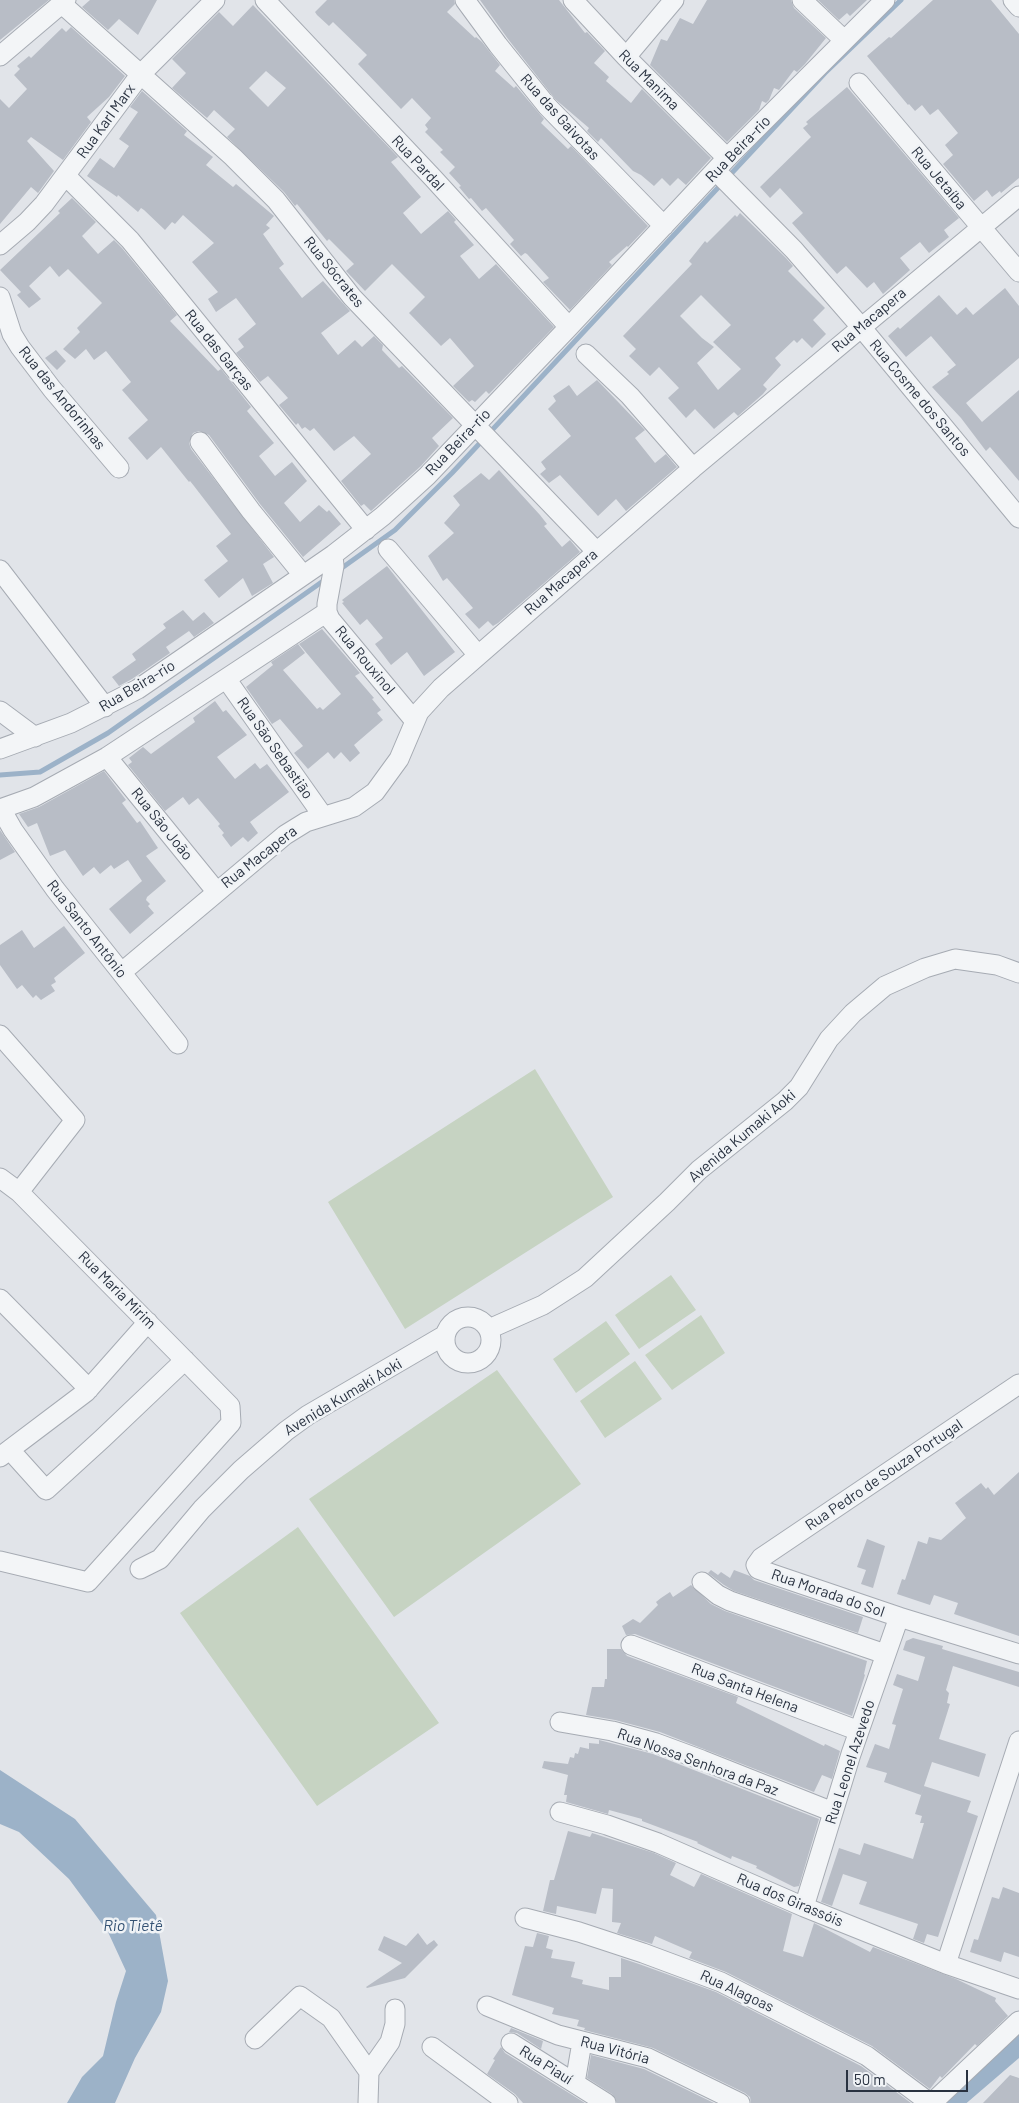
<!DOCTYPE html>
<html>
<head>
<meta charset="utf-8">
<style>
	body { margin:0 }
	#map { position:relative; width:1019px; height:2103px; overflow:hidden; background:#e1e4e9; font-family:Barlow,sans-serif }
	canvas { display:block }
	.scale { position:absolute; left:846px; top:2070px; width:122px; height:22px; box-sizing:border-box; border:2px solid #293240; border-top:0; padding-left:6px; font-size:15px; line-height:18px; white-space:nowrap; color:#293240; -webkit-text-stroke:4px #f0f3f6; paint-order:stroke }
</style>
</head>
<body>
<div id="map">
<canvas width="1019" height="2103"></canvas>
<div class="scale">50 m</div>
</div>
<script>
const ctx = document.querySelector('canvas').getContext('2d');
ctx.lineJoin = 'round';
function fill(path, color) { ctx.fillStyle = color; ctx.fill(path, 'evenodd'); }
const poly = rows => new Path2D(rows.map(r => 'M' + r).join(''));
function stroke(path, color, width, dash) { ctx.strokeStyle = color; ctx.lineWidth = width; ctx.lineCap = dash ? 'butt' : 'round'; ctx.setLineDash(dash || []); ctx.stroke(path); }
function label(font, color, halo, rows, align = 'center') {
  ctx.font = font + ' Barlow,sans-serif'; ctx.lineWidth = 5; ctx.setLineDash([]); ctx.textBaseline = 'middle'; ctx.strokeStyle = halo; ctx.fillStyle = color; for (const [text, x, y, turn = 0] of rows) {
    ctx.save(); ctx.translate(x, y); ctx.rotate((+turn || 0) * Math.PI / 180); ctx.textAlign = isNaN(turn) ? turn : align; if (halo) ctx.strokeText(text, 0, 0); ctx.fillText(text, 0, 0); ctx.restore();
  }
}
const green = poly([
	[535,1069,613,1197,405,1329,328,1202],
	[671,1275,696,1310,639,1349,615,1315],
	[701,1315,725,1353,672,1390,645,1355],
	[606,1321,630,1354,576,1393,553,1359],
	[635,1361,662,1399,605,1438,580,1401],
	[497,1370,581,1484,394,1617,309,1499],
	[298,1527,439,1723,317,1806,180,1613]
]);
const water = poly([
	[0,1770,75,1819,156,1915,168,1981,161,2012,135,2058,115,2103,67,2103,82,2077,103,2056,116,2002,126,1971,108,1932,69,1879,19,1832,0,1824]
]);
const stream = poly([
	[339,570,395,530,452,473,825,73,901,0],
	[0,775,40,772,108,733,326,579]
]);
const river = poly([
	[949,2103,956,2093,1019,2039]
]);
const building = poly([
	[0,0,49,0,0,40],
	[90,0,157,0,138,35,119,19,108,30,82,7],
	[327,0,454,0,455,4,447,12,475,38,476,37,482,42,500,65,495,71,514,88,516,86,544,119,541,123,568,149,571,146,648,226,628,247,627,246,609,262,612,265,570,310,543,282,549,278,527,254,525,253,521,256,510,244,514,240,486,208,482,211,471,198,469,199,459,187,461,186,449,173,455,167,440,152,443,150,425,132,428,129,425,125,431,118,412,98,401,109,358,64,367,55,333,22,329,26,317,15,315,12],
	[480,0,559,0,585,33,587,32,605,51,594,63,609,77,606,81,631,103,642,89,711,158,686,185,678,178,670,186,662,178,654,186,641,175,633,171,601,138,598,142,587,131,589,128,555,99,508,39],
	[707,0,791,0,794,8,826,38,805,64,797,72,794,70,779,90,774,88,769,100,766,103,762,101,759,110,727,142,650,65,661,39,667,41,680,18,693,24],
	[818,0,867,0,850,16,847,13,839,20],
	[933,0,991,0,1019,34,1019,178,1001,193,1000,191,992,197,987,190,974,201,943,164,953,155,945,145,958,133,938,109,930,115,922,105,915,111,909,104,908,105,867,56,889,37,891,38],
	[253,5,398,157,391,162,421,197,403,213,421,234,448,211,456,220,454,222,474,245,460,256,479,279,496,264,554,327,489,394,486,391,475,402,472,400,469,402,453,386,474,366,450,338,441,346,409,313,425,297,392,264,365,291,346,271,354,264,329,239,327,241,297,204,295,206,284,192,227,137,235,129,214,110,207,118,172,88,186,73,172,59,219,12,233,26],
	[266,71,286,88,268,107,249,88],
	[71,27,125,76,109,97,87,117,91,122,63,160,31,137,27,141,54,171,38,193,31,187,0,224,0,99,9,108,27,89,14,75,20,69,17,66,29,56,31,58,62,28,66,32],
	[847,87,959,218,944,230,949,237,929,253,920,242,900,258,910,270,883,294,874,282,867,288,846,266,837,274,792,223,803,213,780,188,770,198,760,187,811,137,803,128,808,124,806,122],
	[142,91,187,131,184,135,213,157,206,165,233,187,236,184,274,216,266,225,270,228,263,234,284,264,279,268,302,298,323,281,350,311,321,333,338,355,355,340,362,347,374,336,383,345,382,350,399,368,402,366,453,418,432,438,439,446,421,466,371,511,364,504,361,506,341,481,371,454,354,436,334,451,314,428,310,431,305,427,302,429,298,423,296,425,279,405,288,398,268,376,260,382,236,353,244,347,238,339,256,324,236,298,216,312,208,299,218,292,192,262,214,243,183,215,175,224,172,222,165,230,144,210,141,208,138,212,118,195,117,197,87,176,100,158,114,168,129,146,119,139,138,112,130,107],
	[72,198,96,222,82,236,98,254,114,240,122,248,177,315,170,321,218,371,221,369,251,407,247,411,274,443,259,456,275,476,292,462,307,481,284,503,300,522,319,505,327,512,329,510,341,524,303,557,260,504,209,435,199,431,193,433,189,443,191,449,274,557,263,564,273,583,252,596,243,578,219,598,204,580,228,561,216,546,231,534,194,486,190,481,189,482,161,447,147,460,128,438,148,420,122,390,131,382,106,351,94,360,86,349,75,359,63,349,80,332,77,328,102,303,68,269,59,277,50,266,29,286,41,299,29,308,17,295,21,292,0,270,60,213,58,211],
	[740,213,786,258,793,266,788,271,825,308,813,320,826,334,812,348,802,338,797,343,794,340,775,358,781,365,763,385,767,389,763,394,738,416,734,412,714,429,695,409,686,418,668,398,679,388,659,367,650,376,629,356,636,349,623,336,692,264,689,261,705,241,707,243,735,215,737,217],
	[701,295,731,325,713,342,741,369,718,390,697,363,714,347,702,338,680,316],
	[1005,288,1019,306,1019,358,966,403,982,422,1019,390,1019,481,990,447,986,451,961,418,932,387,949,374,947,372,956,365,931,336,906,357,888,336,898,327,900,329,939,295,957,315,966,307,973,315],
	[56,350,66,361,57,370,45,358],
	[597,380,645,430,635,438,655,463,666,454,677,467,626,511,616,499,598,516,560,475,549,483,540,474,546,469,541,462,571,436,548,409,556,401,553,396,569,385,577,396],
	[499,470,540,515,547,524,544,526,562,547,570,540,580,552,498,623,493,626,488,621,479,629,465,614,473,608,447,578,443,581,428,556,454,533,444,523,460,505,453,496,481,473,489,480],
	[387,566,455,652,424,676,407,652,391,665,375,644,383,638,367,619,360,625,342,603,344,602,342,600],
	[183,610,193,621,204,612,214,623,194,637,189,631,166,647,170,653,132,679,119,686,112,677,136,660,132,654,166,628,163,624],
	[322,629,360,673,355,676,374,698,372,699,381,710,377,713,383,720,354,745,360,753,350,762,341,752,334,759,328,752,308,769,294,753,303,746,280,719,272,724,246,687,273,665,271,662,298,644,305,653,283,670,317,709,320,707,323,710,341,694,299,644],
	[215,701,223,712,226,710,247,735,217,757,235,779,255,763,260,769,267,764,289,792,250,822,258,833,248,842,243,837,231,847,222,835,224,833,218,826,220,824,198,798,189,805,183,797,165,811,128,765,132,762,129,758,143,747,151,754,195,722,193,718],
	[104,771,126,800,122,803,137,823,140,821,158,848,146,856,166,881,147,897,146,900,150,904,148,906,154,913,130,934,109,909,142,881,128,860,114,869,111,865,100,874,94,867,83,876,65,850,50,856,37,823,28,827,19,814,39,807],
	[0,830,15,852,0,860],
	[64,926,85,953,54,978,56,982,51,985,55,991,41,1000,36,995,33,998,22,985,17,989,0,965,0,945,22,930,34,948],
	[1019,1472,1019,1636,954,1614,958,1603,934,1595,930,1605,897,1594,902,1579,905,1580,918,1541,927,1544,929,1537,941,1540,966,1518,955,1503,981,1483,986,1489,988,1487,994,1495],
	[867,1539,885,1546,873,1588,861,1584,866,1570,857,1567],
	[711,1570,718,1575,721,1572,730,1578,734,1570,750,1576,754,1580,863,1617,858,1633,734,1591,724,1585,708,1573],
	[691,1585,711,1604,725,1611,867,1661,864,1674,865,1675,852,1716,635,1634,626,1635,622,1626,633,1619,640,1623,658,1605,656,1602,661,1598,670,1592,673,1597],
	[913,1638,943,1646,942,1649,1019,1672,1019,1687,953,1666,946,1690,949,1693,947,1703,950,1704,939,1739,986,1754,979,1777,932,1762,921,1795,884,1782,887,1773,866,1767,875,1744,889,1749,896,1725,892,1724,903,1689,893,1685,897,1674,918,1681,925,1657,903,1650,906,1641],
	[607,1649,621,1649,627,1656,738,1697,736,1703,824,1746,825,1744,840,1751,832,1779,822,1775,814,1792,660,1732,615,1720,586,1715,592,1687,604,1687,605,1679,607,1679],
	[599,1740,653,1754,819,1819,799,1886,794,1887,756,1868,757,1866,732,1856,731,1859,697,1843,698,1842,642,1821,642,1819,609,1810,608,1814,566,1802,567,1795,564,1795,568,1775,542,1768,544,1761,568,1764,570,1757,574,1758,575,1753,578,1754,580,1747,589,1749,589,1743,599,1744],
	[924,1786,971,1801,967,1812,978,1816,938,1937,927,1934,924,1943,913,1939,918,1924,859,1904,867,1882,843,1874,832,1906,821,1902,839,1848,860,1855,864,1843,913,1859,924,1823,920,1823,922,1816,915,1814],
	[568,1831,590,1837,592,1833,654,1853,676,1863,670,1875,694,1887,701,1874,792,1914,783,1951,803,1957,814,1923,870,1952,873,1947,956,1979,996,1998,995,2001,1008,2016,977,2046,975,2044,942,2078,940,2076,930,2089,872,2046,726,1972,689,1958,692,1952,655,1936,652,1944,617,1933,621,1923,612,1922,613,1889,602,1888,596,1914,557,1906,556,1914,543,1911,550,1880,554,1880],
	[1003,1887,1019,1893,1019,1957,1004,1952,1001,1962,970,1952,974,1939,978,1940,992,1897,999,1899],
	[418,1933,427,1945,434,1940,438,1945,405,1978,367,1988,366,1987,402,1963,378,1950,384,1936,406,1946],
	[537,1933,549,1936,546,1948,553,1950,551,1958,575,1962,571,1977,583,1980,582,1984,609,1990,609,1977,621,1977,621,1958,639,1964,716,1992,861,2066,911,2103,751,2103,750,2097,745,2093,653,2048,584,2030,585,2028,577,2026,579,2020,552,2014,554,2008,512,1995,525,1946,533,1947],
	[511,2028,543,2041,541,2049,517,2033,509,2032],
	[501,2047,505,2053,585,2103,523,2103,515,2094,487,2074,495,2060,493,2059],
	[591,2055,644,2069,714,2103,617,2103,612,2094,587,2078],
	[1010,2075,1019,2078,1019,2103,983,2103]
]);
const minor = poly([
	[265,0,433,178,569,327],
	[465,0,498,45,547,106,664,226],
	[573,0,626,57,727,158],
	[802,0,844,40],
	[1013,0,1019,7],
	[62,4,233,157,276,200,352,297,596,551],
	[0,56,66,0],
	[626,57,674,0],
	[859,83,1019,272],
	[716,171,794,250,861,327,1019,518],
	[66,176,130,240,366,530],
	[0,245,27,222,44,204,140,75,215,0],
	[0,297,12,334,20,347,52,389,119,468],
	[586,354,630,396,693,468],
	[200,442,251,511,303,575],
	[388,549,478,655],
	[333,555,334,566,327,604,327,612,330,619,414,720],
	[0,570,105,707],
	[227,680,323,816],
	[0,711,35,737],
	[0,749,71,723,138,689,333,555,383,516,427,476,569,327,727,158,885,0],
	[107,757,216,891],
	[0,809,34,797,107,757,327,612],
	[1,809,13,830,55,889,178,1044],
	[122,972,285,835,306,822,354,807,375,792,399,759,419,712,441,688,693,468,1019,196],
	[0,1035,75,1120,19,1192],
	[0,1178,19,1192,230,1406,231,1423,88,1582,0,1561],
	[0,1299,89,1389],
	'445 1340a23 23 0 1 1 46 0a23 23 0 1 1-46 0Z',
	[489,1329,543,1305,585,1278,667,1202,699,1170,785,1101,799,1087,829,1039,853,1013,885,986,925,968,955,959,997,965,1019,973],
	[1019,1384,761,1558,756,1565,758,1569,772,1574,899,1617,1019,1654],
	[10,1450,46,1490,103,1438,185,1360],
	[0,1457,86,1392,148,1322],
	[140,1569,160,1559,202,1509,241,1470,286,1431,308,1415,445,1335],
	[702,1582,718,1595,730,1601,885,1654],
	[631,1645,859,1731],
	[560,1722,612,1731,656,1743,702,1760,833,1812],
	[560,1812,607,1825,658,1843,804,1907,946,1964,1019,1989],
	[804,1907,851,1754,899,1617],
	[525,1918,579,1932,643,1953,721,1982,867,2056,930,2103],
	[946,1964,1019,1741],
	[487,2006,558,2035,648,2058,740,2103],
	[255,2039,300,1996,331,2018,369,2072,368,2103],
	[511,2043,606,2103],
	[432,2047,508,2103],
	[369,2072,390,2042,395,2024,395,2009],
	[575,2083,582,2042],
	[932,2103,1019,2021]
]);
const streetNames = [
	["Rua Manima",649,80,45],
	["Rua das Gaivotas",560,117,48],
	["Rua Karl Marx",106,121,-54],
	["Rua Beira-rio",738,149,-46],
	["Rua Pardal",418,163,47],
	["Rua Jetaíba",939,178,50],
	["Rua Sócrates",334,272,51],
	["Rua Macapera",869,320,-40],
	["Rua das Garças",219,350,51],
	["Rua das Andorinhas",62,398,51],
	["Rua Cosme dos Santos",920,398,50],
	["Rua Beira-rio",458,442,-46],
	["Rua Macapera",561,582,-41],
	["Rua Rouxinol",365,660,50],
	["Rua Beira-rio",137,686,-31],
	["Rua São Sebastião",275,748,55],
	["Rua São João",162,824,51],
	["Rua Macapera",259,857,-38],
	["Rua Santo Antônio",87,929,52],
	["Avenida Kumaki Aoki",742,1136,-40],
	["Rua Maria Mirim",117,1290,45],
	["Avenida Kumaki Aoki",343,1397,-31],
	["Rua Pedro de Souza Portugal",884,1475,-34],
	["Rua Morada do Sol",828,1593,19],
	["Rua Santa Helena",745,1688,21],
	["Rua Nossa Senhora da Paz",698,1762,20],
	["Rua Leonel Azevedo",850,1762,-72],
	["Rua dos Girassóis",790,1900,23],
	["Rua Alagoas",737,1991,25],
	["Rua Vitória",615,2050,15],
	["Rua Piauí",546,2065,32]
];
const waterNames = [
	["Rio Tietê",133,1926]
];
fill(green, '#c6d3c2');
fill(water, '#9cb2c8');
stroke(stream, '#9cb2c8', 5);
stroke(river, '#9cb2c8', 29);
fill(building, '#b8bdc6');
stroke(minor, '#a6abb3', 21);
stroke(minor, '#f3f5f7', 19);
label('15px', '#293240', '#f0f3f6', streetNames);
label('italic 16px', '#345273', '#f0f3f6', waterNames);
</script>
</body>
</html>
